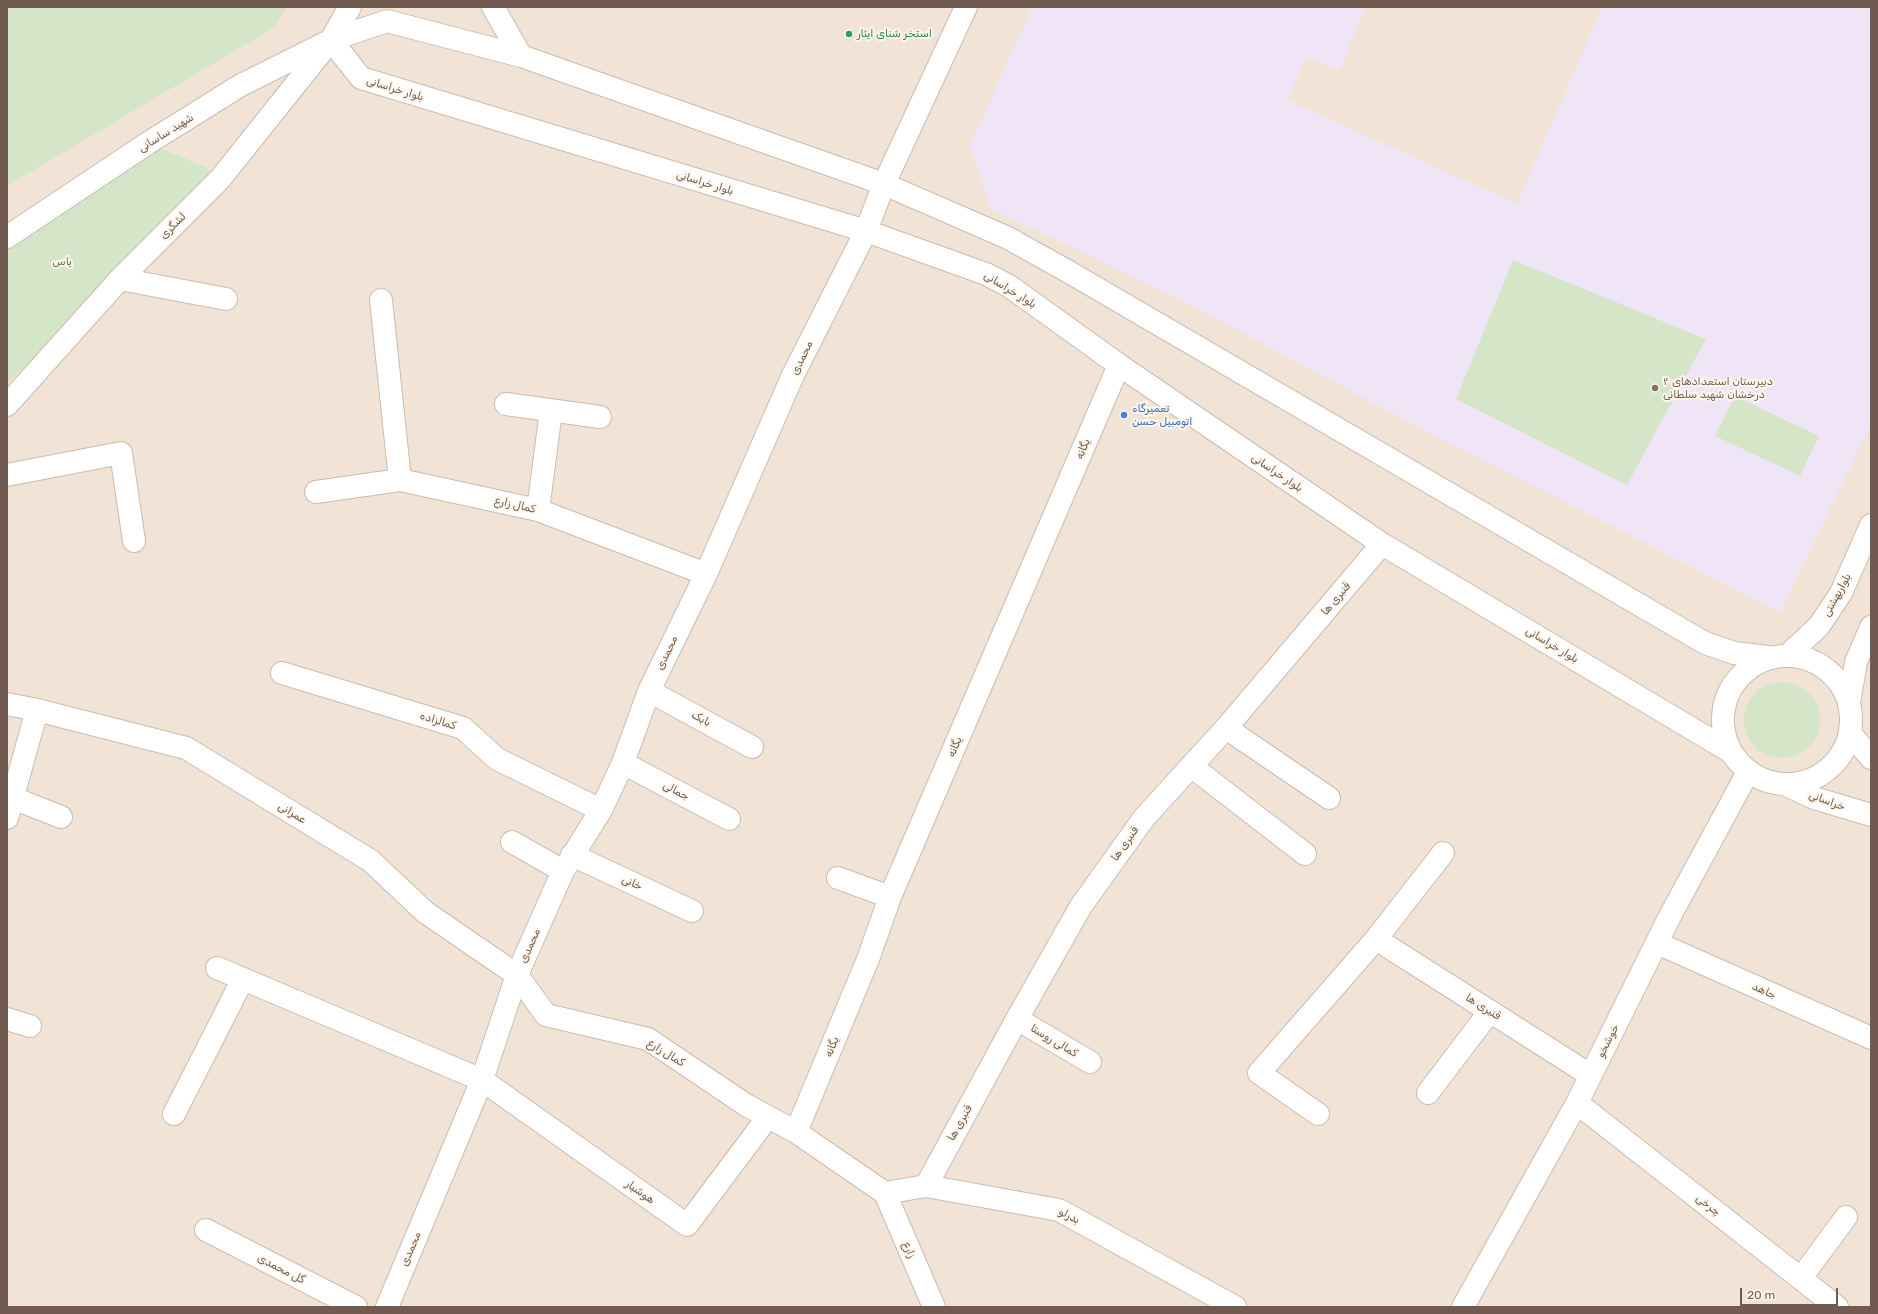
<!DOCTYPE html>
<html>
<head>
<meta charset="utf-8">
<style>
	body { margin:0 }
	#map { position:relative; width:1878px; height:1314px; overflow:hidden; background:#faf2e8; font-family:Rubik,sans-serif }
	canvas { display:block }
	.frame { position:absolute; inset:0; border:8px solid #715a4f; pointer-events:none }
	.scale { position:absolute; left:1740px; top:1288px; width:98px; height:18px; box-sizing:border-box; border:2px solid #715a4f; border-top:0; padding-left:5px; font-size:12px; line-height:14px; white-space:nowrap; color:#715a4f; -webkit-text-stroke:3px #fdf7ee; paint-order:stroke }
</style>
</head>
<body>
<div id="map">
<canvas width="1878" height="1314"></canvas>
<div class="frame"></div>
<div class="scale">20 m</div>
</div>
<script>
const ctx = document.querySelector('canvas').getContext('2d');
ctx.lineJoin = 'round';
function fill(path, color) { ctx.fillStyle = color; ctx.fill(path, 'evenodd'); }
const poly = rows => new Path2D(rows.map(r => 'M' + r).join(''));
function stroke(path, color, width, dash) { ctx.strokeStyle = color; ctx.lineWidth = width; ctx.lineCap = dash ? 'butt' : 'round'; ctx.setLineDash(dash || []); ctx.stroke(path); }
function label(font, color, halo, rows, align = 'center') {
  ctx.font = font + ' Rubik,Vazirmatn,sans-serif'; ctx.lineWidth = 4; ctx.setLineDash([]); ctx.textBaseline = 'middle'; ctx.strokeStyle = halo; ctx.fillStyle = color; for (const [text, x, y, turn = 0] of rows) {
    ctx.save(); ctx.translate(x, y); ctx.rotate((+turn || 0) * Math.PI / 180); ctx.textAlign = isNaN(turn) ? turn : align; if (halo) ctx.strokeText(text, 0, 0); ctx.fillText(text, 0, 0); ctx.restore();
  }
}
const residential = poly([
	[7,7,1871,7,1871,1307,7,1307]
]);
const education = poly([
	[1032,7,1365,7,1340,71,1307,57,1287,100,1517,204,1602,7,1871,7,1871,424,1780,612,1422,429,1191,305,990,208,970,146]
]);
const green = poly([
	[7,7,286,7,275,27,7,186],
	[148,143,206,167,220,179,120,279,7,383,7,237],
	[1513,260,1706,339,1627,485,1456,399],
	[1735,396,1819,436,1800,476,1715,436],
	'1744 720a38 38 0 1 1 76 0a38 38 0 1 1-76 0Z'
]);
const minor = poly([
	[493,7,521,56],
	[331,40,361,78,866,231,986,274,1009,286,1119,365,1382,544,1731,752],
	[7,237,148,143,241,85,331,40,387,21,521,56,884,184,1008,238,1069,272,1705,643,1734,653,1768,657],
	[120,279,226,299],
	[381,300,400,480],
	[506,404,600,417],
	[7,405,120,279,220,179,331,40,350,7],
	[7,475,121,453,134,541],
	[316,492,400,480,538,510,706,574],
	[538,510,551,411],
	[1789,654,1819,626,1841,593,1871,525],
	'1723 720a64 64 0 1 1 128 0a64 64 0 1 1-128 0Z',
	[282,673,463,728,497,759,601,810],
	[649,691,752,747],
	[1849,702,1856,662,1871,627],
	[7,704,37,710,186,748,371,861,425,912,517,975,546,1015,648,1039,746,1105,796,1132,885,1193],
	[1226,728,1329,798],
	[1851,734,1871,758],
	[623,763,729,819],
	[1191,766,1305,854],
	[1784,784,1814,798,1871,815],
	[13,798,61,817],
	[7,818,37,710],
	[512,842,563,871],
	[572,855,692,911],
	[838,878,890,897],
	[1376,939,1590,1075],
	[1657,943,1871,1038],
	[217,968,482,1080,687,1225,768,1117],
	[7,1019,30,1026],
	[1017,1019,1090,1062],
	[1428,1093,1490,1011],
	[1577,1103,1837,1307],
	[174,1114,243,979],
	[1318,1114,1259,1073,1376,939,1443,853],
	[796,1132,868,959,890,897,1119,365],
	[926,1186,1017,1019,1081,906,1144,818,1226,728,1382,544],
	[885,1193,926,1186,1059,1210,1235,1307],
	[885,1193,934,1307],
	[206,1230,356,1307],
	[1801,1278,1846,1217],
	[387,1307,482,1080,517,975,563,871,601,810,623,763,649,691,706,574,793,375,866,231,884,184,966,7],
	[1463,1307,1577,1103,1670,916,1748,772]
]);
const markers = [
	[849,34,4,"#2e9e5b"],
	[1655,388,4,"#8d6e63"],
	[1124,415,4,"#3f7fe0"]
];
const leisureNames = [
	["استخر شنای ایثار",857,34]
];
const streetNames = [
	["بلوار خراسانی",395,89,17],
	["شهید ساسانی",166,133,-32],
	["بلوار خراسانی",705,183,17],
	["لشگری",173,226,-45],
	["بلوار خراسانی",1010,290,32],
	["محمدی",802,358,-64],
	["یگانه",1083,449,-67],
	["بلوار خراسانی",1277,473,34],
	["کمال زارع",515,505,13],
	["بلواربهشتی",1837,595,-61],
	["قنبری ها",1336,599,-50],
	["بلوار خراسانی",1552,645,31],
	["محمدی",667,653,-64],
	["بابک",701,719,28],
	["کمالزاده",438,721,17],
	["یگانه",955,747,-67],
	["جمالی",676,791,28],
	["خراسانی",1827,801,20],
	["عمرانی",292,813,31],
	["قنبری ها",1125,844,-55],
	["خانی",632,883,25],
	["محمدی",530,946,-66],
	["جاهد",1764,991,24],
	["قنبری ها",1483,1007,32],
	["کمالی روستا",1054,1041,31],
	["خوشخو",1608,1041,-63],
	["یگانه",832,1047,-68],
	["کمال زارع",666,1053,32],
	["قنبری ها",960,1123,-61],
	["هوشیار",640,1192,35],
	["چرخی",1708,1205,38],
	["بدرلو",1069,1216,27],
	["محمدی",411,1249,-67],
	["زارع",909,1250,67],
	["گل محمدی",281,1269,27]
];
const parkNames = [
	["یاس",62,262]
];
const educationNames = [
	["۴ دبیرستان استعدادهای",1663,382],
	["درخشان شهید سلطانی",1663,395]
];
const shopNames = [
	["تعمیرگاه",1132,409],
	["اتومبیل حسن",1132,422]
];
fill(residential, '#f1e4d7');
fill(education, '#efe5f6');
fill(green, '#d5e6c8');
stroke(minor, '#cbbaaf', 24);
stroke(minor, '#fff', 22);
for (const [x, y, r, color] of markers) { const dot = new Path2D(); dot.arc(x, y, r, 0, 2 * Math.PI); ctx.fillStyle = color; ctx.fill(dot); stroke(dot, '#fdf7ee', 1.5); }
label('11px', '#27864d', '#fdf7ee', leisureNames, 'left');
label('11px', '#715a4f', '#fdf7ee', streetNames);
label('11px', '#577649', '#fdf7ee', parkNames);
label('11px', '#785e54', '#fdf7ee', educationNames, 'left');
label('11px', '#366cbe', '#fdf7ee', shopNames, 'left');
</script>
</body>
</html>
